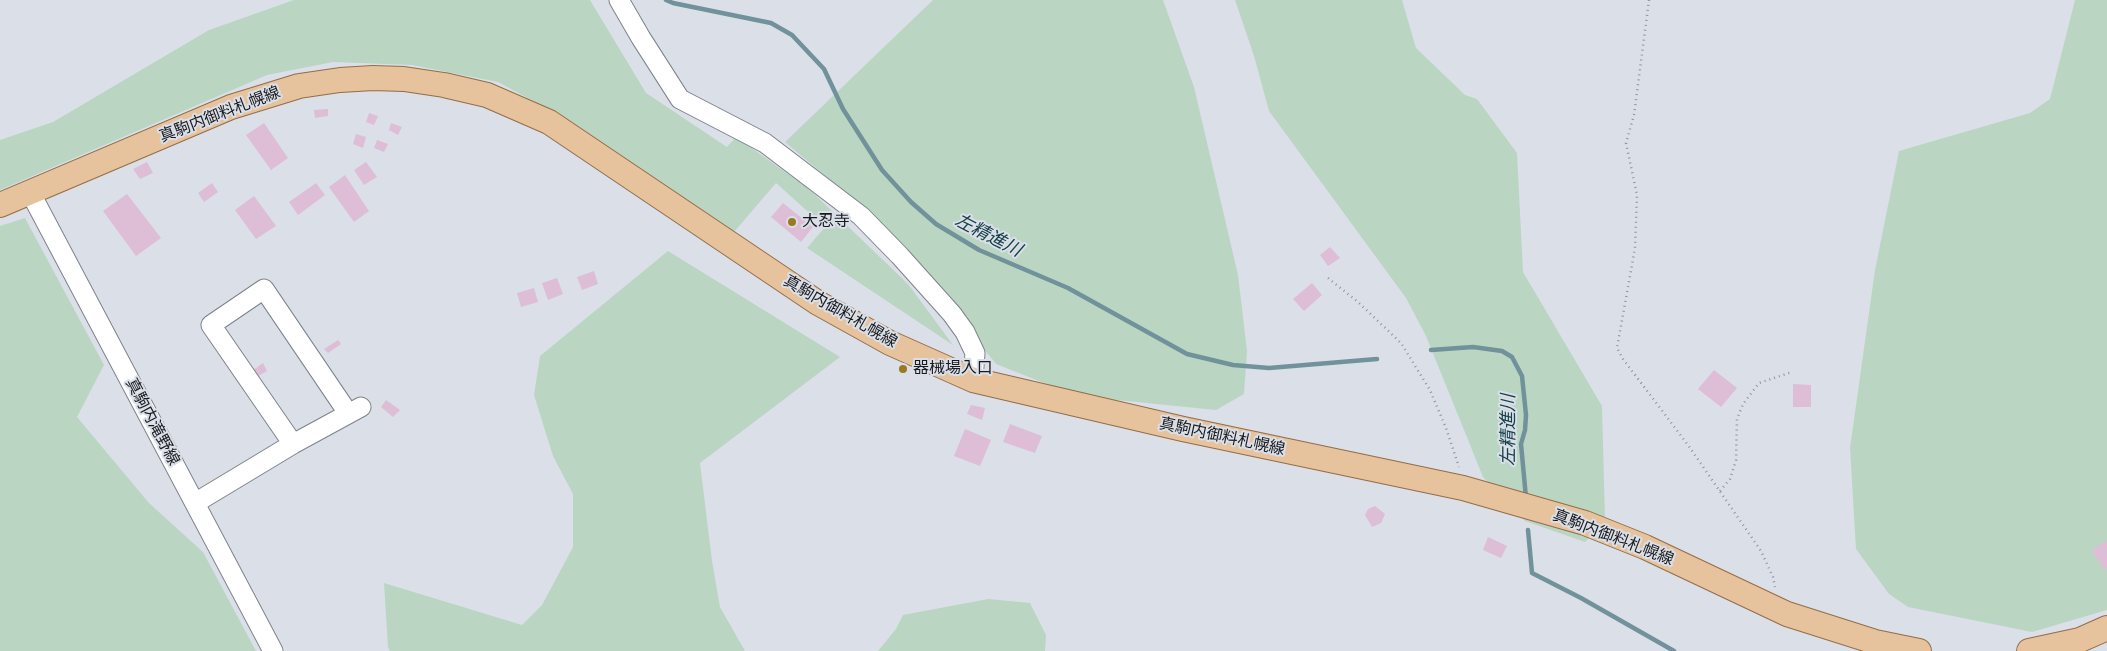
<!DOCTYPE html>
<html>
<head>
<meta charset="utf-8">
<style>
	body { margin:0 }
	canvas { display:block; background:#dadfe8 }
</style>
</head>
<body>
<canvas width="2107" height="651"></canvas>
<script>
const ctx = document.querySelector('canvas').getContext('2d');
ctx.lineJoin = 'round';
function fill(path, color) { ctx.fillStyle = color; ctx.fill(path, 'evenodd'); }
const poly = rows => new Path2D(rows.map(r => 'M' + r).join(''));
function stroke(path, color, width, dash) { ctx.strokeStyle = color; ctx.lineWidth = width; ctx.lineCap = dash ? 'butt' : 'round'; ctx.setLineDash(dash || []); ctx.stroke(path); }
function label(font, color, halo, rows, align = 'center') {
  ctx.font = font + ' "Space Grotesk","Noto Sans JP",sans-serif'; ctx.lineWidth = 4; ctx.setLineDash([]); ctx.textBaseline = 'middle'; ctx.strokeStyle = halo; ctx.fillStyle = color; for (const [text, x, y, turn = 0] of rows) {
    ctx.save(); ctx.translate(x, y); ctx.rotate((+turn || 0) * Math.PI / 180); ctx.textAlign = isNaN(turn) ? turn : align; if (halo) ctx.strokeText(text, 0, 0); ctx.fillText(text, 0, 0); ctx.restore();
  }
}
const green = poly([
	[294,0,590,0,646,93,727,147,736,137,808,188,908,284,953,345,807,248,825,227,776,183,734,232,555,113,498,82,412,65,333,62,267,75,0,190,0,140,53,122,209,30],
	[933,0,1163,0,1194,87,1238,275,1247,351,1244,394,1216,410,1077,396,996,364,888,229,785,142],
	[1235,0,1402,0,1416,48,1465,95,1477,99,1517,153,1523,272,1602,406,1605,522,1585,542,1525,521,1483,477,1426,336,1406,298,1269,111,1254,56],
	[2075,0,2107,0,2107,610,2032,632,1908,607,1889,594,1856,549,1850,448,1875,270,1899,151,2030,113,2050,99],
	[25,218,104,365,77,417,149,503,203,552,256,651,0,651,0,226],
	[668,251,840,357,700,463,712,561,720,607,745,651,390,651,388,647,384,583,522,625,542,605,573,547,573,494,553,456,534,395,540,356],
	[988,599,1030,603,1046,635,1045,651,878,651,896,629,903,615]
]);
const stream = poly([
	[666,0,673,3,771,23,792,35,824,69,843,109,882,170,911,202,936,224,979,250,1068,288,1187,354,1233,365,1269,368,1377,359],
	[1431,350,1473,347,1502,351,1512,357,1522,376,1526,415,1525,430,1521,444,1526,498],
	[1528,530,1532,573,1581,598,1674,651]
]);
const building = poly([
	[328,109,328,116,315,118,314,110],
	[369,113,378,116,374,125,366,122],
	[264,123,288,158,271,170,246,135],
	[391,123,402,127,398,135,389,130],
	[356,134,366,137,363,148,353,144],
	[377,140,388,144,384,152,374,148],
	[147,162,153,173,140,179,133,169],
	[366,162,377,177,364,185,354,170],
	[345,175,369,211,354,222,329,187],
	[212,183,218,192,204,202,198,193],
	[316,183,325,195,298,215,289,202],
	[127,194,161,238,136,256,103,211],
	[254,196,276,226,256,239,235,210],
	[783,203,813,227,801,242,771,217],
	[1330,247,1340,258,1328,266,1320,255],
	[594,271,598,284,582,290,577,277],
	[557,278,563,294,548,300,542,283],
	[1312,283,1322,295,1304,311,1293,299],
	[534,288,538,302,521,307,517,293],
	[338,340,341,344,328,353,324,349],
	[263,363,267,371,255,378,252,371],
	[1714,370,1737,388,1721,407,1698,389],
	[1793,384,1811,385,1811,407,1793,407],
	[386,400,400,410,393,417,381,407],
	[971,405,985,408,982,420,967,414],
	[1010,424,1042,436,1035,453,1003,442],
	[965,429,991,440,980,466,954,456],
	[1375,506,1385,514,1381,523,1372,527,1365,515,1368,509],
	[1488,537,1507,546,1501,558,1483,550],
	[2107,540,2107,568,2104,570,2092,550]
]);
const path = poly([
	[1649,0,1634,115,1626,143,1637,195,1635,248,1617,348,1623,359,1688,445,1761,551,1773,577,1775,587],
	[1328,278,1358,302,1401,343,1430,390,1446,428,1459,467],
	[1720,491,1730,479,1736,460,1737,419,1743,404,1759,383,1792,372]
]);
const minor = poly([
	[619,0,641,38,680,99,765,143,861,216,900,256,952,314,965,332,975,353,973,380],
	[30,192,273,651],
	[293,444,211,325,264,289,348,413],
	[195,503,293,444,361,407]
]);
const major = poly([
	[0,205,231,107,299,86,340,80,373,78,404,79,444,85,487,95,549,122,818,303,890,343,973,380,1183,429,1463,488,1585,523,1645,547,1787,614,1875,642,1919,651],
	[2029,651,2080,640,2107,628]
]);
const markers = [
	[792,222,5,"#9a7923"],
	[903,369,5,"#9a7923"]
];
const streetNames = [
	["真駒内御料札幌線",220,115,-21],
	["真駒内御料札幌線",840,312,30],
	["真駒内滝野線",152,422,62],
	["真駒内御料札幌線",1222,437,12],
	["真駒内御料札幌線",1613,538,21]
];
const poiNames = [
	["大忍寺",802,222],
	["器械場入口",913,369]
];
const waterNames = [
	["左精進川",988,236,27],
	["左精進川",1509,430,-90]
];
fill(green, '#bad6c3');
stroke(stream, '#71929a', 4.5);
fill(building, '#debdd7');
stroke(minor, '#7e838b', 21);
stroke(major, '#936d46', 26);
stroke(path, '#91959b', 2.5, [1, 4]);
stroke(minor, '#fff', 19);
stroke(major, '#e6c29d', 24);
for (const [x, y, r, color] of markers) { const dot = new Path2D(); dot.arc(x, y, r, 0, 2 * Math.PI); ctx.fillStyle = color; ctx.fill(dot); stroke(dot, '#dadfe8', 2); }
label('16px', '#181a1d', '#dadfe8', streetNames);
label('16px', '#181a1d', '#dadfe8', poiNames, 'left');
label('italic 18px', '#164148', '#dadfe8', waterNames);
</script>
</body>
</html>
